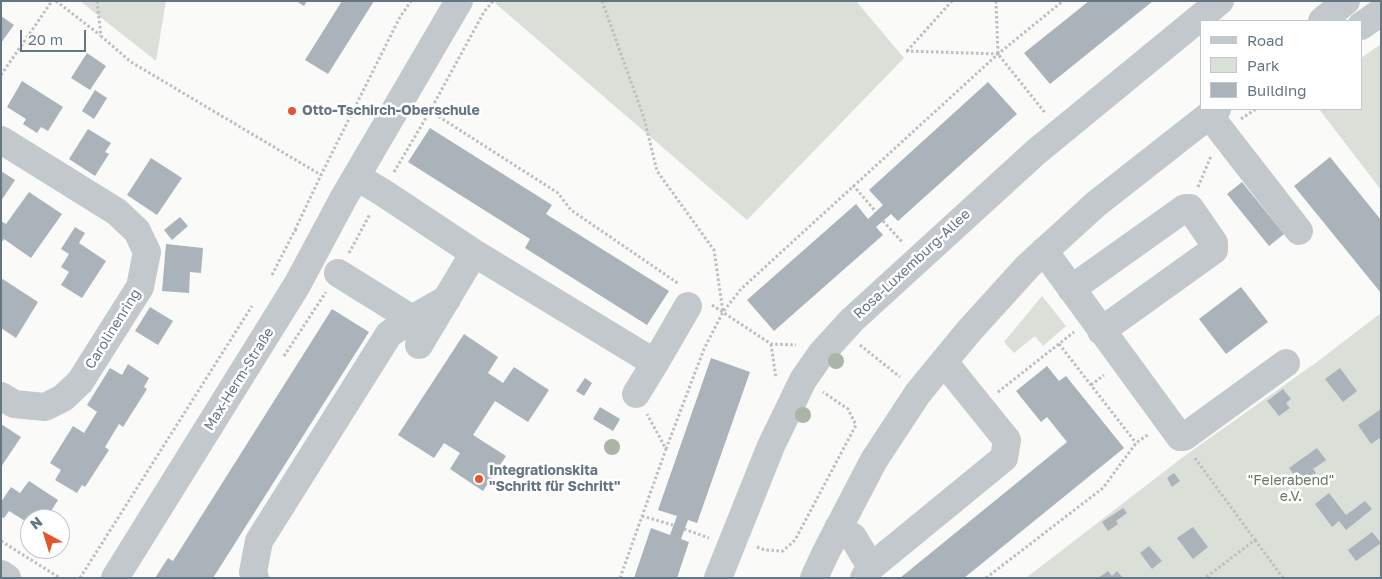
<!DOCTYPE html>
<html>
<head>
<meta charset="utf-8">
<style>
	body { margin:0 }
	#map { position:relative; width:1382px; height:579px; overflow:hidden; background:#fafaf8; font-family:"Golos Text",sans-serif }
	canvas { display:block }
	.frame { position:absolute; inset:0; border:2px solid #657683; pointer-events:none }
	.legend { position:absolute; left:1200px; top:20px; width:162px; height:90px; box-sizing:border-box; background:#fff; border:1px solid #c1c8cd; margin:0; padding:6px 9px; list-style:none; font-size:15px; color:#657683 }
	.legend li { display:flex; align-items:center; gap:10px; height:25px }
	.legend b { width:25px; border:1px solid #c1c8cd }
	.north { position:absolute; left:20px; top:509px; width:50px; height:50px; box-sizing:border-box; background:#fff; border:1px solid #c1c8cd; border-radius:50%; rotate:321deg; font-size:14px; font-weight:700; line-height:20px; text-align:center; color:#657683 }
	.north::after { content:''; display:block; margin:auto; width:18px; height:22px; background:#e4572e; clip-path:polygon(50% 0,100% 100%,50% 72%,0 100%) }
	.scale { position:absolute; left:20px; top:30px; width:66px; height:22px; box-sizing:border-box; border:2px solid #657683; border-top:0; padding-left:6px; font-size:15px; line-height:18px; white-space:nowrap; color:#657683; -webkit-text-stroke:4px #fff; paint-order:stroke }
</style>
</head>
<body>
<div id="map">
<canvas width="1382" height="579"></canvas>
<div class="frame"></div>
<ul class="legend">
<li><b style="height:6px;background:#c3c8cc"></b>Road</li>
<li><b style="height:14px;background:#dadfd7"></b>Park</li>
<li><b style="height:14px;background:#aab3b9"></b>Building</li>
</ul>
<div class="north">N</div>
<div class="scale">20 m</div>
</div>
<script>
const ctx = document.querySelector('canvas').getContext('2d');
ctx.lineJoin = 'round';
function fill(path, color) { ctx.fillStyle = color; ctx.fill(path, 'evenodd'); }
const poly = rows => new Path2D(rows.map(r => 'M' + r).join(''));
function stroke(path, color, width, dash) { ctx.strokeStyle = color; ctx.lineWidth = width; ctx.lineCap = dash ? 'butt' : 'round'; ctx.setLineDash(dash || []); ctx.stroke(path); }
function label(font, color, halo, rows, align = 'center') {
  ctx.font = font + ' "Golos Text",sans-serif'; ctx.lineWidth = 5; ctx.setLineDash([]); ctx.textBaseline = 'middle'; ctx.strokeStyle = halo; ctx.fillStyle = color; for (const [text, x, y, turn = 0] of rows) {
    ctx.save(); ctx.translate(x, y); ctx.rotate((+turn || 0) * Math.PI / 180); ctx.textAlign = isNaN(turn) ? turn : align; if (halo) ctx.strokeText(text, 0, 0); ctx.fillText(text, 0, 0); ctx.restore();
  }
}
const green = poly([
	[80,1,166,1,156,61],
	[497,1,856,1,904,58,747,220,495,3],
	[1381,44,1381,190,1319,109,1361,109,1361,58],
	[1042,296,1066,326,1043,346,1035,336,1014,353,1004,342],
	[1381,313,1381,578,1026,578,1183,457,1317,362]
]);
const building = poly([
	[296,1,307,1,304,6],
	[342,1,374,1,328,74,305,60],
	[1089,1,1153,1,1050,84,1024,53],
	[1,16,14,25,1,43],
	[87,53,106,66,90,90,71,78],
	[22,81,63,107,48,131,41,127,37,133,23,124,26,119,7,107],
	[988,82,1017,114,898,221,891,214,876,227,883,235,774,331,747,300,856,204,868,219,883,205,869,190],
	[95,90,107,98,94,119,82,111],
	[430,128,552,205,546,214,669,291,647,325,525,248,530,239,408,162],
	[88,129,111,143,105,152,109,154,95,176,69,159],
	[1330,157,1381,220,1381,293,1294,186],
	[151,158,182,178,157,215,127,195],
	[1,171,15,180,1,201],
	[1242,182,1284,234,1269,246,1227,194],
	[29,192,62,214,31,258,4,239,1,243,1,221,6,224],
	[180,217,188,226,172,240,164,230],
	[75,227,85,233,79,243,106,261,82,298,61,285,69,272,61,267,69,254,61,249],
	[166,244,203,248,201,273,190,272,189,293,162,291],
	[1,278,38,302,16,338,1,328],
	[1241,287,1268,322,1226,354,1199,319],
	[150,307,173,321,158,345,135,331],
	[332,309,369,332,213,578,155,578,168,558,173,561],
	[464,334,498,357,488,373,503,383,514,367,549,390,528,422,495,401,473,435,506,456,483,491,450,469,460,453,444,443,434,458,398,435],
	[711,358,750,372,697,523,688,520,681,539,689,542,677,578,634,578,651,528,670,535,677,516,658,510],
	[128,364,149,378,144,387,147,389,123,427,119,424,105,447,109,450,85,487,82,485,77,493,55,480,61,470,50,463,73,426,84,433,97,412,87,405,110,368,122,375],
	[1047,366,1059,381,1066,376,1124,448,964,578,900,578,1067,442,1047,417,1041,422,1016,391],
	[1340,368,1357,391,1343,402,1325,379],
	[585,378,592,383,584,396,576,391],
	[1283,389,1291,399,1286,403,1290,408,1279,416,1267,401],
	[600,407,620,419,613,431,593,419],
	[1381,409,1381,437,1371,444,1358,425],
	[1,424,21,437,1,467],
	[1317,448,1326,460,1313,469,1316,473,1301,484,1289,468],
	[1174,473,1180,481,1172,487,1167,478],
	[29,481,58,500,46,519,30,519,30,524,9,511,4,518,1,517,1,502,11,487,20,493],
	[1329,493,1346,515,1365,501,1372,509,1346,530,1339,521,1332,527,1315,504],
	[1123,508,1127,513,1116,521,1118,524,1108,531,1102,522],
	[1193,527,1208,547,1193,559,1177,538],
	[1372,532,1381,543,1356,561,1348,550],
	[1149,546,1162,561,1152,569,1140,553],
	[1108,571,1112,576,1117,571,1123,578,1098,578]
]);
const path = poly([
	[56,1,100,35],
	[97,1,101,36,131,62,321,175],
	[602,1,644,118,657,171,714,250,723,312],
	[996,1,998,54,1046,114],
	[906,51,998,54],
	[907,51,952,1],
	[1,75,52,1],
	[430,111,558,193,571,210,679,284],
	[1241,119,1256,109],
	[394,172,430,111,484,12,493,1],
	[853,185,876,212],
	[1198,187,1211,156],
	[883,221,903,243],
	[295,230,321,175,400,17,411,1],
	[349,253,370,214],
	[272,275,295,230,298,231],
	[712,305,771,344,796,345],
	[771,344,776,378],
	[1059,344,1136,443],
	[860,345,900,377],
	[284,356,326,292],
	[1091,385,1104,375],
	[998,392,1074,332],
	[666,449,704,349,723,312,741,289,998,54,1063,1],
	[1195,458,1255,540,1205,578],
	[642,516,673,525],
	[684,529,709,538],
	[1255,540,1283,578],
	[1,541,60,578],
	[757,547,765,550,783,551,795,540,856,425,848,409,823,392],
	[80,578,252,306],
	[620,578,666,449,647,414],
	[986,578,1103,488,1136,443,1149,434]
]);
const minor = poly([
	[1322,21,1346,1],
	[1361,26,1381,12],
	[1209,115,1299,231],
	[1,140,117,212,137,231,147,252,140,287,80,382,63,398,45,407,14,404,1,396],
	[357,177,382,192,474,253,419,345],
	[1044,251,1180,437,1184,437,1286,363],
	[474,253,655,363,636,394],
	[338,273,412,319],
	[1071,289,1185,208,1190,208,1214,243,1214,250,1101,331],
	[655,363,688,306],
	[838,528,853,537,871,567,864,578],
	[871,567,1004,458,1007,440,944,362],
	[1,574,7,578],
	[115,578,297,285,343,199,459,1],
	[255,578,253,572,259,541,389,334,412,319,447,299],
	[718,578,771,446,803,380,821,354,852,320,1036,152,1220,1],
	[814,578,825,554,874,460,918,393,969,331,1028,266,1096,204,1217,109]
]);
const trees = [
	[836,361],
	[803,415],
	[612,447]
];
const markers = [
	[292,111,5,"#e4572e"],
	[479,479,5,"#e4572e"]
];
const poiNames = [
	["Otto-Tschirch-Oberschule",302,111],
	["Integrationskita",489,471],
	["\"Schritt für Schritt\"",489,487]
];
const streetNames = [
	["Rosa-Luxemburg-Allee",912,264,-43],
	["Carolinenring",113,329,-58],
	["Max-Herm-Straße",239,379,-58]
];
const parkNames = [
	["\"Feierabend\"",1291,481],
	["e.V.",1291,497]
];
fill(green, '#dadfd7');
fill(building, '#aab3b9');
stroke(path, '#bbbfc2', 3, [2.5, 2.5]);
stroke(minor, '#c3c8cc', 28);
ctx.fillStyle = '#aab4a7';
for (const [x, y] of trees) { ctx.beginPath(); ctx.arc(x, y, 8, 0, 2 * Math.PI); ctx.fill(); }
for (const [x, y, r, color] of markers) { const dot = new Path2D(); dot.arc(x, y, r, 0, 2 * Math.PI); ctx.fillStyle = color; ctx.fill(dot); stroke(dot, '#fff', 2); }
label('bold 14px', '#657683', '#fff', poiNames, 'left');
label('14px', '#657683', '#fff', streetNames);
label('14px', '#687a64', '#fff', parkNames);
</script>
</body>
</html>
